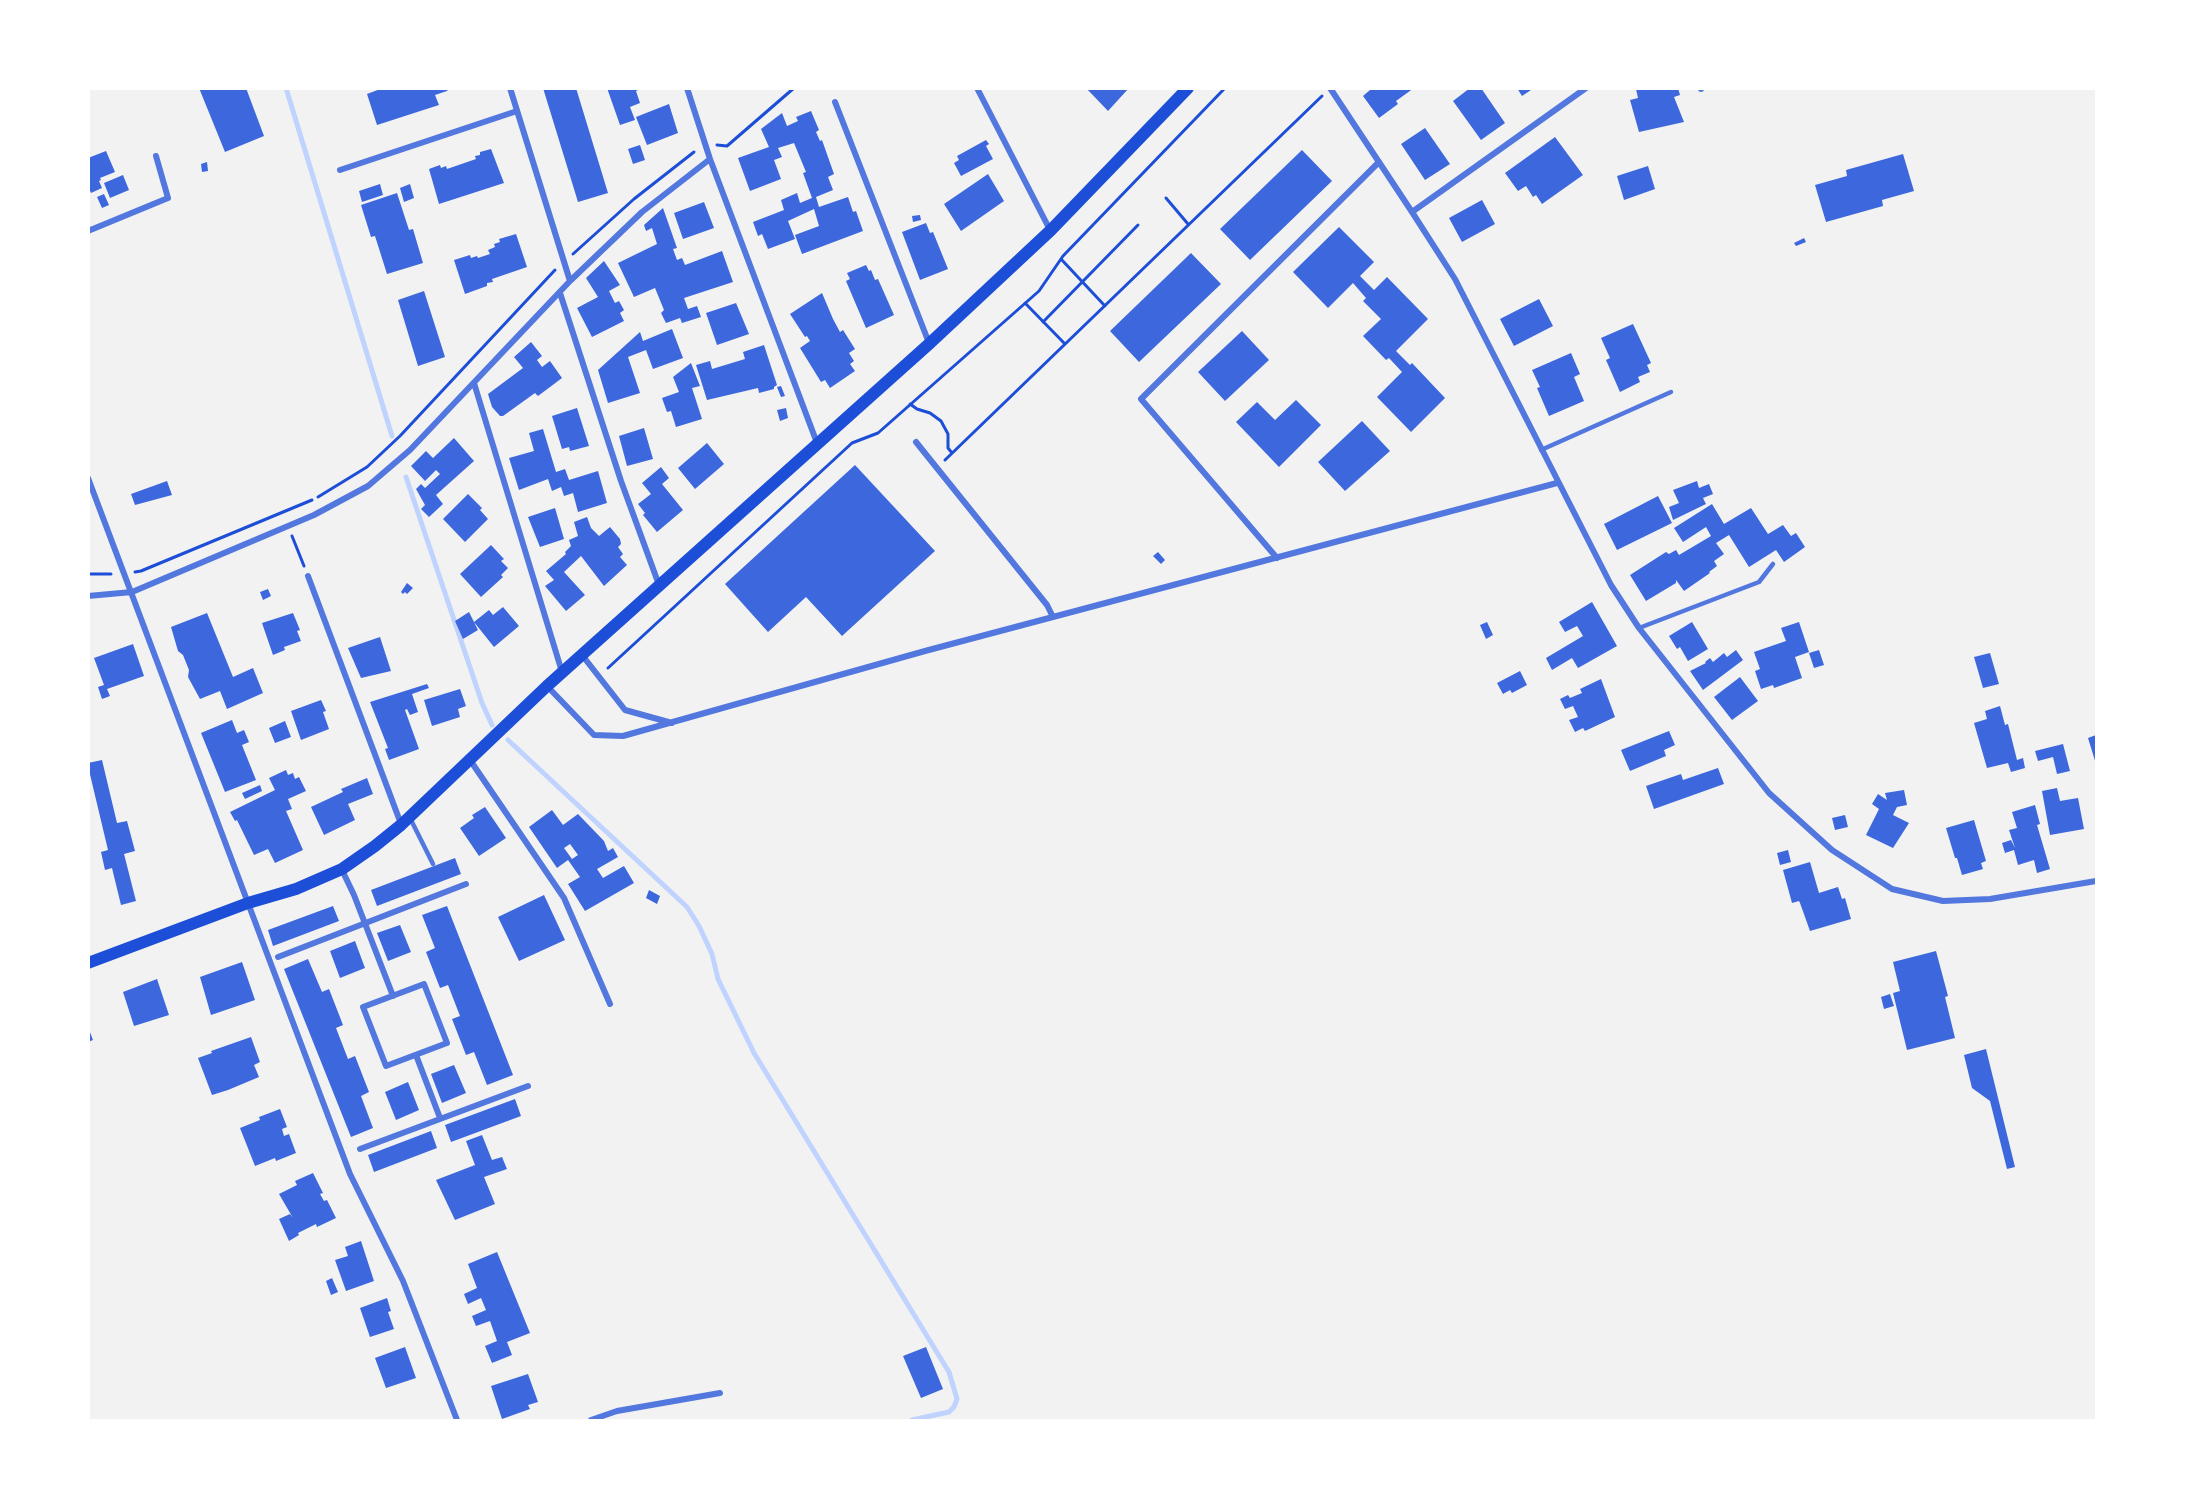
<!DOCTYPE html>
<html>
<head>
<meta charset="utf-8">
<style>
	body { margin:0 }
	#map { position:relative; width:2185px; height:1509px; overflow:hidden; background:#f2f2f2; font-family:Roboto,sans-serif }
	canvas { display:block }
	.frame { position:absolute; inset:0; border:90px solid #fff; pointer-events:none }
</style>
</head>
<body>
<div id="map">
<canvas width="2185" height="1509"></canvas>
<div class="frame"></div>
</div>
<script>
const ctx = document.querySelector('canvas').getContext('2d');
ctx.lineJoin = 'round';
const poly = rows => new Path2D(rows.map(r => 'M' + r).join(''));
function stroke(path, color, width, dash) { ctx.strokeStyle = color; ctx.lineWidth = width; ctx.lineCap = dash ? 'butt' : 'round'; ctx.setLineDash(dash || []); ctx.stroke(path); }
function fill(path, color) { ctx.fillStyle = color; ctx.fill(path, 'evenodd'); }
const stream = poly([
	[286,88,392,436],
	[406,477,482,703,492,725],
	[508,740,687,907,699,926,712,954,718,979,754,1053,949,1372,957,1399,954,1407,949,1412,912,1420]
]);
const building = poly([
	[199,88,246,88,264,136,225,152],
	[383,88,449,88,447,91,435,95,439,105,377,125,367,94],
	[543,88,576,88,608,193,578,202],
	[607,88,642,88,636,91,640,103,630,107,635,120,620,125],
	[1086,88,1129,88,1108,111],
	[1368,88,1414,88,1396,101,1398,104,1379,118,1363,96,1370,90],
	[1470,88,1481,88,1505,123,1481,140,1453,101],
	[1517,88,1534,88,1522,96],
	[1678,88,1680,95,1674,97,1684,122,1639,132,1630,100,1638,98,1636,89],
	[669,104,678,133,647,145,636,117],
	[811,111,819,130,816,132,820,141,822,140,834,174,828,177,833,190,816,197,819,207,848,197,853,212,856,211,863,231,802,254,795,235,819,226,814,209,788,221,795,239,768,249,762,234,758,236,753,222,784,210,781,200,797,193,800,203,812,198,803,173,806,172,794,143,778,148,782,157,774,160,781,179,750,191,738,158,769,147,761,129,782,113,787,126,798,121,796,117],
	[1425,128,1450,164,1425,180,1401,144],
	[1555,137,1583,175,1542,204,1536,195,1533,197,1526,186,1518,191,1505,173],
	[986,140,989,144,986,146,993,159,961,176,954,163,959,160,957,156],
	[640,145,645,160,633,164,628,149],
	[491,149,504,183,439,204,429,169,440,165,441,168,446,166,447,169,476,159,475,156,480,155,480,152],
	[1302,150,1332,181,1250,260,1220,229],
	[106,151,115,172,100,178,101,180,99,181,102,188,91,193,88,186,88,158],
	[1903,154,1914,191,1882,200,1883,206,1826,222,1815,185,1847,176,1846,170],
	[207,162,208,171,202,172,201,164],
	[1648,166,1655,189,1624,200,1617,176],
	[988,174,1004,201,961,231,944,204],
	[123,175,129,190,110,198,104,183],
	[380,184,383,195,362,202,359,191],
	[410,184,414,198,404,202,400,188],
	[397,193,409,230,413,229,423,263,387,274,375,236,371,237,361,205],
	[104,194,109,205,102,208,97,197],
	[1482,200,1495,224,1462,242,1449,218],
	[704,202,714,228,683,239,674,213],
	[663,208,677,248,673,249,677,260,682,258,685,265,722,251,733,282,684,298,688,309,697,306,701,317,682,323,680,318,666,323,661,313,664,310,655,288,634,297,618,263,657,244,652,228,646,231,644,225],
	[920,215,921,220,913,222,912,216],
	[926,223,930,233,933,232,948,269,920,280,902,232],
	[1339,227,1374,262,1360,276,1374,290,1387,277,1428,319,1396,351,1410,365,1412,363,1445,398,1411,432,1377,397,1402,372,1389,358,1386,360,1363,336,1381,319,1363,301,1366,298,1353,283,1328,308,1293,272],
	[516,234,527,267,492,279,493,282,487,283,487,286,465,294,454,260,470,255,471,258,477,256,478,258,490,254,488,250,495,247,494,244,500,242,499,239],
	[1804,238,1806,242,1796,246,1794,243],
	[1191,253,1221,284,1139,362,1110,331],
	[604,261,620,285,609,291,615,303,619,301,624,310,620,313,624,321,592,337,577,308,598,297,586,278],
	[866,265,869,271,871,270,875,280,878,279,894,315,866,328,846,281,850,279,847,273],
	[424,291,445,357,418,366,398,300],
	[822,293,833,319,840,332,843,330,855,349,849,353,854,361,850,364,855,371,830,388,825,380,821,382,800,348,810,341,807,336,805,337,790,314],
	[1539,299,1553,326,1514,346,1500,319],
	[736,303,749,334,717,345,706,313],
	[1633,324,1651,363,1647,365,1650,372,1638,377,1640,382,1620,392,1606,360,1610,358,1601,338],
	[672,329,683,358,653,369,646,350,628,357,640,393,608,403,598,370,640,332,643,341],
	[1242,331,1269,360,1225,401,1198,372],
	[531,342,542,356,537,360,542,367,550,361,562,378,538,396,535,393,503,416,500,416,492,407,488,394,523,368,514,357],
	[764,345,777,385,774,387,774,389,759,393,758,388,707,400,696,365,710,361,712,369,745,359,743,352],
	[1571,353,1580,374,1574,377,1584,401,1549,416,1537,388,1540,387,1532,370],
	[691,363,700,386,692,388,702,419,676,427,671,411,667,412,662,398,679,392,673,377],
	[781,386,785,396,781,397,777,387],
	[1296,400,1321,425,1279,467,1236,422,1257,402,1275,420],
	[577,408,589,446,570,451,569,447,562,449,552,416],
	[786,408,788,418,780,421,777,410],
	[1362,421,1390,451,1345,491,1318,462],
	[644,428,653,459,627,466,619,436],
	[543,429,556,472,565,469,569,480,598,471,607,503,578,512,573,493,564,496,561,487,552,491,548,479,519,490,509,458,534,451,529,433],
	[454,438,474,461,436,495,443,504,429,517,421,509,425,505,416,489,421,484,425,488,440,474,436,470,425,481,411,466,426,451,433,458],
	[707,443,724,464,695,489,678,468],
	[855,465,935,551,842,636,806,597,768,632,725,584],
	[661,467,669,478,662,484,683,510,657,532,643,515,645,513,638,504,651,494,642,483],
	[167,481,172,495,135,505,131,494],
	[1697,481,1699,488,1709,484,1713,494,1703,498,1706,504,1673,520,1669,507,1679,503,1673,490],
	[468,494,482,508,480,510,488,519,465,542,443,519],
	[1658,496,1672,523,1617,550,1604,524],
	[1712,504,1724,524,1751,508,1768,534,1783,525,1791,536,1796,533,1805,547,1784,562,1776,550,1749,567,1729,535,1716,543,1724,554,1714,561,1717,566,1709,572,1710,573,1684,591,1676,580,1676,583,1646,601,1630,575,1666,552,1669,554,1676,550,1679,555,1711,536,1706,527,1683,542,1674,528],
	[555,508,564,539,540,547,528,517],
	[587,517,591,528,599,536,610,527,620,539,621,544,618,547,623,554,620,557,627,565,604,586,581,556,564,572,585,595,566,611,545,586,554,580,546,571,566,554,565,552,571,546,569,540,578,536,574,522],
	[491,545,504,559,501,561,508,568,501,575,503,577,481,597,460,574],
	[1158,552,1165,560,1161,564,1153,556],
	[407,583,413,588,407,594,405,592,403,594,401,592],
	[268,589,271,596,263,600,260,592],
	[1592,602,1617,646,1578,668,1572,658,1552,670,1546,658,1583,636,1577,626,1565,632,1559,622],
	[503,607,519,626,494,647,474,622,489,610,493,615],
	[469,612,478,630,463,639,455,621],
	[207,613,233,677,253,668,263,693,227,709,220,691,200,699,188,677,189,670,183,655,178,651,171,627],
	[293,613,300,630,297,631,301,641,284,647,285,650,273,655,262,623],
	[1487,622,1493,635,1486,639,1480,625],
	[1692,622,1708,649,1688,661,1680,647,1677,649,1669,636],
	[1799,622,1809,652,1795,657,1802,678,1774,688,1773,685,1761,689,1755,671,1760,669,1754,652,1786,641,1781,628],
	[380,637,391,671,361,678,348,648],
	[133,644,144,676,107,689,110,696,102,699,98,687,104,685,94,658],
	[1736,650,1743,660,1703,690,1690,671,1706,663,1705,662,1710,658,1713,662,1724,653,1727,657],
	[1819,650,1824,665,1814,668,1809,653],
	[1990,653,1999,684,1983,688,1974,657],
	[1520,671,1527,685,1512,693,1510,690,1503,694,1497,683],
	[1740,677,1758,701,1732,720,1714,697],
	[1601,679,1615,717,1585,731,1583,728,1575,732,1569,720,1578,717,1573,706,1565,709,1560,699,1568,695,1570,698,1582,693,1580,689],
	[427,684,429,688,412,694,418,712,410,715,407,709,405,710,419,749,389,760,385,749,388,748,370,702],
	[460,689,466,706,458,709,460,717,432,726,424,700],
	[321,700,326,711,323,712,329,729,301,740,291,711],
	[2000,706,2005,725,2008,724,2017,760,2023,758,2025,768,2011,772,2008,763,1987,768,1974,723,1987,719,1985,711],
	[232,720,237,733,244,730,249,742,242,745,256,780,225,792,201,733],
	[285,721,291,737,275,743,269,728],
	[1669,731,1675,745,1664,750,1666,756,1630,771,1621,750],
	[2096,735,2096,764,2088,738],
	[2063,744,2070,771,2057,774,2053,757,2038,761,2035,751],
	[102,760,117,823,127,821,135,851,124,854,136,901,121,905,112,868,105,870,101,852,108,850,88,766,88,763],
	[1718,768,1724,784,1654,809,1646,786,1681,774,1683,780],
	[286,770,288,775,293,773,295,779,299,777,306,791,288,799,292,809,286,811,303,850,275,863,268,849,254,855,237,820,235,821,230,812,275,790,269,778],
	[367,778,373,794,348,804,355,820,324,835,311,807,343,792,341,789],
	[260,785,262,791,245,799,242,793],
	[2057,788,2060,801,2078,798,2084,829,2050,835,2042,791],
	[1904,790,1907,805,1897,807,1893,815,1909,823,1893,848,1866,835,1879,809,1872,804,1878,794,1887,800,1885,793],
	[2035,805,2040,824,2037,825,2050,869,2037,873,2034,860,2018,865,2014,850,2005,853,2002,843,2011,840,2015,848,2009,830,2017,828,2012,812],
	[485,807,506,838,479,856,460,828,474,818,472,815],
	[552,810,563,825,578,814,604,841,608,851,613,848,618,857,597,869,603,878,624,866,634,883,585,911,568,884,580,877,568,860,557,868,529,827],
	[570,844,578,855,572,859,564,848],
	[1845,815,1848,827,1835,830,1832,818],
	[1974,820,1986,861,1981,863,1983,869,1962,875,1957,858,1955,858,1946,828],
	[1788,850,1791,862,1780,865,1777,853],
	[455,858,461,874,377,906,371,890],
	[1810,862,1819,893,1838,887,1842,899,1845,898,1851,919,1810,931,1800,903,1799,901,1792,903,1783,870],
	[649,890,660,896,657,904,646,898],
	[544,895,565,940,519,961,498,917],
	[333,906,339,921,273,946,268,930],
	[447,906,513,1075,487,1085,474,1052,466,1055,452,1019,460,1016,448,985,440,988,426,952,435,948,422,915],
	[400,925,411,952,388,961,377,933],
	[355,941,365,968,340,978,330,951],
	[1936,951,1948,996,1945,997,1955,1038,1907,1050,1893,993,1900,991,1893,962],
	[308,959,322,992,329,989,343,1025,336,1028,348,1059,355,1056,369,1092,361,1096,373,1128,351,1137,284,969],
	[242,962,255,1000,211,1015,200,977],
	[157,979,169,1015,134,1026,123,992],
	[1890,994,1894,1006,1884,1009,1881,997],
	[88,1027,93,1040,88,1042],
	[251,1037,260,1062,254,1065,259,1077,228,1090,212,1095,198,1058,212,1053,211,1051],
	[1986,1049,2015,1167,2007,1169,1990,1101,1972,1088,1964,1055],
	[454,1065,466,1093,442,1103,431,1074],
	[408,1082,419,1110,396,1120,385,1092],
	[515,1099,521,1116,451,1142,445,1125],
	[280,1109,287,1127,282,1129,284,1136,289,1134,296,1153,276,1161,275,1158,255,1166,240,1128,260,1120,259,1117],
	[431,1131,437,1148,374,1172,368,1155],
	[482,1135,492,1160,502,1157,507,1169,484,1177,495,1204,455,1220,436,1180,475,1165,466,1141],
	[313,1173,323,1193,320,1194,324,1201,327,1200,336,1218,317,1227,316,1224,298,1233,299,1235,289,1241,279,1219,290,1214,293,1218,279,1194,297,1185,295,1181],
	[361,1241,374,1281,346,1291,335,1260,348,1256,345,1247],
	[497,1252,530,1333,507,1342,512,1355,492,1363,485,1346,497,1341,490,1321,476,1326,472,1316,486,1310,481,1298,468,1304,464,1294,477,1288,468,1264],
	[332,1278,338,1292,331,1295,326,1281],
	[387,1298,391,1311,388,1312,394,1329,370,1337,360,1308],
	[405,1347,416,1378,386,1388,375,1358],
	[926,1347,943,1389,921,1398,903,1356],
	[528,1374,538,1402,528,1405,530,1409,502,1419,491,1386]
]);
const path = poly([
	[717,145,727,146,794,88],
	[1166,198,1188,224],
	[573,254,634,199,694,152],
	[1061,259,1105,306],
	[1025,303,1065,344],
	[1043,322,1138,225],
	[910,404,917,409,930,413,941,421,948,434,948,448,952,453],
	[945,460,1322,96],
	[318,497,367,467,400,436,555,270],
	[292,536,304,566],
	[135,572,141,571,312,500],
	[88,574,111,574],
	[608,668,852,443,878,433,1039,291,1063,256,1225,88]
]);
const service = poly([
	[1541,450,1671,392],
	[1639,628,1759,582,1773,564],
	[410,818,433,864]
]);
const minor = poly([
	[510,88,570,281],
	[687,88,710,159,817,443],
	[977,88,1050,230],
	[1330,88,1412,212,1455,279,1611,585,1639,628,1769,793,1832,850,1892,889,1943,901,1990,899,2096,881],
	[1701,88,1701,89],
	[835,102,929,343],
	[340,170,517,111],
	[1412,212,1586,88],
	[88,231,168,198,156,156],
	[560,293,621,481,659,585],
	[474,383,562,672],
	[916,442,1047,605,1053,617],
	[88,478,350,1174,403,1281,457,1420],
	[1277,558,1141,399,1379,162],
	[308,576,401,824],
	[88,596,132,592,314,515,368,486,410,450,570,281,642,212,710,159],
	[582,655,625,710,672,723],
	[547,686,594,735,623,736,925,651,1557,483],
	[470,760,564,898,610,1004],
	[342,870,354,895,393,996],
	[278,957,466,884],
	[424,984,447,1043,386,1066,363,1007,424,984],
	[416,1055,440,1118],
	[360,1149,528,1086],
	[591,1420,617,1411,720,1393]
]);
const secondary = poly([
	[88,963,248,903,296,889,342,869,375,846,401,825,547,686,929,344,1051,230,1188,88]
]);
stroke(stream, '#bfd3fe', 5);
fill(building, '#3d67dc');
stroke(path, '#1d4ed8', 3);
stroke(service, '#5277de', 4.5);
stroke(minor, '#5277de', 6);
stroke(secondary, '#1d4ed8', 12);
</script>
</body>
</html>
